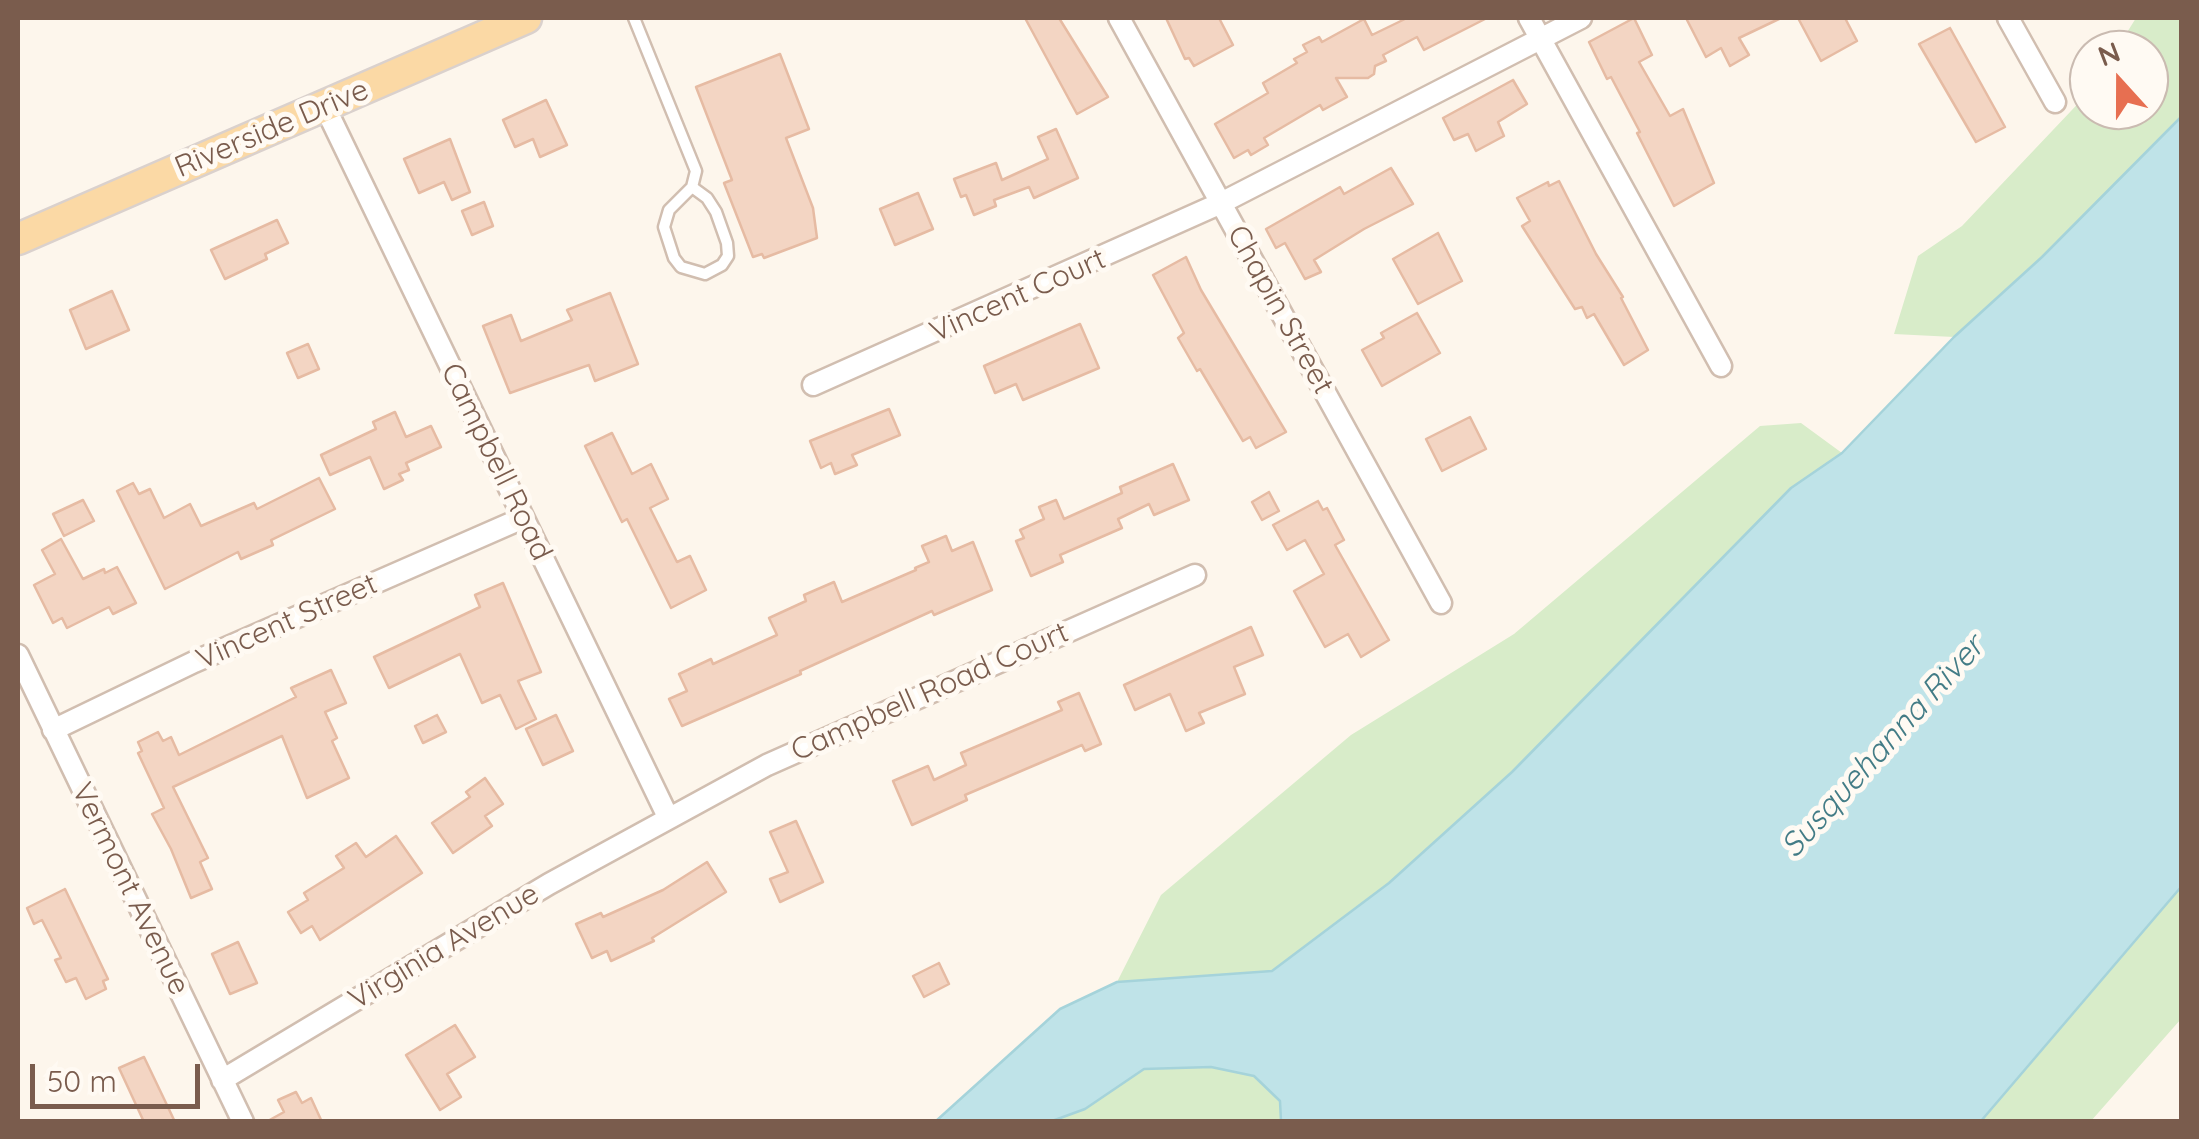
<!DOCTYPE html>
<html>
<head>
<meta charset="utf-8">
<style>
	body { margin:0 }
	#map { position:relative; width:2199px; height:1139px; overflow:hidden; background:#fdf6ec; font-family:Quicksand,sans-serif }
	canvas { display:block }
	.frame { position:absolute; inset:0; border:20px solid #7a5c4d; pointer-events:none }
	.north { position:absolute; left:2069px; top:30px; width:100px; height:100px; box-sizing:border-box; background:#fffaf3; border:2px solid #cabbb1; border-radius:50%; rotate:339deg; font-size:28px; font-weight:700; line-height:40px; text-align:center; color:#7a5c4d }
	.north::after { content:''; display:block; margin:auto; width:35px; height:45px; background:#e76f51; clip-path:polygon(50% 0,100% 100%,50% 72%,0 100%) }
	.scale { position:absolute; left:30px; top:1064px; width:170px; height:45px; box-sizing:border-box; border:5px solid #7a5c4d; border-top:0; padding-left:12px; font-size:30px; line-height:35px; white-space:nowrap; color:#7a5c4d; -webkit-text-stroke:8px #fffaf3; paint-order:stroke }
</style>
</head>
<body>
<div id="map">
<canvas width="2199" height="1139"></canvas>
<div class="frame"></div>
<div class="north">N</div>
<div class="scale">50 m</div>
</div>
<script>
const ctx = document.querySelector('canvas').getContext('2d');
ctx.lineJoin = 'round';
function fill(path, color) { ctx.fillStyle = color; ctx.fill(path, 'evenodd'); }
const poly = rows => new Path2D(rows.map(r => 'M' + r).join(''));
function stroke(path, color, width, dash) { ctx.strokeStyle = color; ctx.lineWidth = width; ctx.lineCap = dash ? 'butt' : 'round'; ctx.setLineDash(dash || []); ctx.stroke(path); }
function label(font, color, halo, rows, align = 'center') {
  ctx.font = font + ' Quicksand,sans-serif'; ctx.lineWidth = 10; ctx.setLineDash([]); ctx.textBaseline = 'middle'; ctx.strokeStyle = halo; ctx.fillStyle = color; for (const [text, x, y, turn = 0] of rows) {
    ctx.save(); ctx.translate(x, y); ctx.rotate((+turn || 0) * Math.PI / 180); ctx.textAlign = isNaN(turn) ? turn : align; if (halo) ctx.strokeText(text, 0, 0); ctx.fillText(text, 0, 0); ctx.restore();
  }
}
const green = poly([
	[2136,18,2181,18,2181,117,2042,257,1954,337,1894,334,1918,256,1962,226,2089,92,2089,110,2149,110,2149,50,2116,50],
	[1801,423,1842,453,1791,488,1512,772,1389,883,1272,971,1117,982,1161,895,1351,735,1514,634,1760,426],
	[2181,887,2181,1019,2091,1121,1981,1121],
	[1211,1067,1254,1076,1280,1101,1281,1121,1052,1122,1085,1109,1144,1069]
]);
const water = poly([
	[2181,117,2181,887,1981,1121,1281,1121,1280,1101,1254,1076,1211,1067,1144,1069,1085,1109,1052,1121,936,1121,1060,1009,1117,982,1272,971,1389,883,1512,772,1791,488,1842,453,1954,337,2042,257,2181,117]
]);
const building = poly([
	[1025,18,1059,18,1108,97,1077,114,1025,18],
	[1166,18,1219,18,1233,45,1194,66,1189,58,1185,59,1166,18],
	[1407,18,1487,18,1424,50,1417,37,1383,55,1386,61,1375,66,1374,74,1368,78,1336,78,1347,97,1323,110,1320,105,1264,138,1268,145,1251,155,1248,150,1234,158,1215,124,1268,93,1263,83,1297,63,1294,59,1307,52,1303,45,1319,37,1322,42,1364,19,1372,35,1407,18],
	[1634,18,1652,55,1639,62,1670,116,1683,109,1714,183,1674,206,1637,133,1640,132,1611,77,1607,79,1589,42,1634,18],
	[1686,18,1781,18,1739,38,1749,55,1730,66,1721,48,1706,57,1686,18],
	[1798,18,1845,18,1857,41,1821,61,1798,18],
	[1950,28,2005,127,1976,142,1919,44,1950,28],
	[780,54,809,129,786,138,813,208,817,238,764,258,762,254,753,257,724,183,732,180,696,87,780,54],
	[1513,80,1527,104,1498,122,1504,136,1476,151,1468,134,1454,140,1443,118,1513,80],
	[546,100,567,145,540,157,533,139,515,147,503,120,546,100],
	[1056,129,1078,178,1034,198,1029,187,994,200,996,206,974,215,966,195,961,197,954,179,996,163,1002,180,1048,159,1038,137,1056,129],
	[450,139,470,192,452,200,444,182,419,193,404,159,450,139],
	[1391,168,1413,204,1364,229,1314,260,1321,272,1305,279,1285,243,1276,248,1266,229,1340,187,1344,194,1391,168],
	[1559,181,1596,254,1623,297,1621,298,1648,350,1624,365,1594,314,1587,318,1582,307,1575,309,1522,226,1530,221,1517,198,1548,182,1549,186,1559,181],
	[918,193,933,229,895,245,880,209,918,193],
	[484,202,493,226,472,235,462,211,484,202],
	[277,220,288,243,265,254,267,259,225,279,211,250,277,220],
	[1438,233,1462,281,1418,304,1393,259,1438,233],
	[1186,257,1201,290,1286,432,1256,448,1250,437,1243,441,1200,369,1197,371,1178,338,1184,333,1153,275,1186,257],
	[112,291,129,330,86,349,70,310,112,291],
	[610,293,638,364,595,381,589,365,510,393,483,326,511,315,521,341,572,320,567,310,610,293],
	[1417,313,1440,353,1382,386,1362,350,1384,338,1381,333,1417,313],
	[1080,324,1099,368,1023,400,1016,384,995,393,984,366,1080,324],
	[308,344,319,369,298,378,287,353,308,344],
	[889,409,900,435,852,455,857,465,835,474,831,463,821,468,810,441,889,409],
	[395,412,406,437,431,426,441,447,406,463,409,470,399,474,403,480,384,489,370,457,330,475,321,455,376,429,373,422,395,412],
	[1470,417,1486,449,1442,471,1426,439,1470,417],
	[612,433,632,474,651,464,668,499,650,508,677,562,690,556,706,590,671,608,627,519,622,522,585,446,612,433],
	[1173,464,1189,500,1154,515,1149,504,1118,519,1122,528,1060,555,1063,562,1031,576,1016,541,1024,538,1020,530,1044,519,1039,507,1056,500,1064,519,1122,493,1120,487,1173,464],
	[319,478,335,509,271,540,273,545,241,559,238,552,165,589,117,491,133,483,139,494,150,489,164,518,190,504,201,526,254,503,257,509,319,478],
	[1269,492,1279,511,1262,520,1252,502,1269,492],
	[83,500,94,521,64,536,53,514,83,500],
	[1318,501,1323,510,1327,508,1344,540,1335,545,1389,640,1361,657,1348,634,1325,647,1294,591,1324,574,1305,540,1287,550,1273,525,1318,501],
	[946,536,952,551,973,542,992,590,934,615,932,611,800,671,801,674,682,726,669,699,687,691,679,674,711,659,713,664,777,635,769,618,806,601,804,595,834,582,842,602,916,570,915,568,929,562,922,546,946,536],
	[61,539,83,579,104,569,105,573,117,567,136,603,113,614,109,607,67,628,62,618,53,623,34,585,55,574,42,550,61,539],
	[503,583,541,672,518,681,536,719,516,729,500,695,482,703,460,654,389,688,374,657,480,607,475,595,503,583],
	[1251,627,1263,655,1234,667,1245,694,1199,713,1204,723,1186,731,1170,694,1135,710,1124,685,1251,627],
	[331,670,346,703,325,712,337,738,332,741,349,778,307,798,282,736,173,787,208,858,200,862,212,889,191,898,171,849,152,814,164,808,138,753,142,751,138,742,158,732,163,741,171,737,179,755,296,697,291,688,331,670],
	[1079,693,1101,744,1085,751,1082,745,965,795,967,800,912,825,893,781,928,766,934,780,966,765,961,753,1062,710,1058,702,1079,693],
	[437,715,446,732,423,743,415,726,437,715],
	[556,715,573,751,543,765,526,729,556,715],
	[485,778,503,804,485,816,492,826,453,853,432,823,470,797,466,792,485,778],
	[796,821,823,882,780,902,770,879,788,872,770,832,796,821],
	[396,836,422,873,320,940,312,926,301,933,288,912,308,900,304,893,344,868,336,856,356,843,366,857,396,836],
	[707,862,726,892,652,938,654,941,611,961,607,951,592,958,576,924,601,913,603,917,663,890,707,862],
	[65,889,108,979,103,981,106,989,86,999,76,978,66,982,55,960,61,958,42,920,34,924,27,908,65,889],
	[238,942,257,983,230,994,212,954,238,942],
	[939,963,949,984,924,997,913,976,939,963],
	[455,1025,475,1057,447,1074,461,1097,440,1110,406,1055,455,1025],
	[144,1057,166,1103,175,1122,144,1122,119,1068,144,1057],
	[296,1092,302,1103,311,1098,322,1122,266,1122,284,1112,278,1100,296,1092]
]);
const lane = poly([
	[634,18,696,171,692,187,669,210,664,227,674,258,681,267,705,274,722,265,728,256,727,243,716,212,707,198,692,187]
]);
const street = poly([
	[1119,18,1441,603],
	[1529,18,1721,366],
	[2008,18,2055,102],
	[325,107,668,817],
	[813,385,1221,203,1581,18],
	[18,655,243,1122],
	[53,730,194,662,523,518],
	[222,1080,549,884,767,765,1195,575]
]);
const primary = poly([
	[18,239,526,18]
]);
const streetNames = [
	["Riverside Drive",272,129,-23],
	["Vincent Court",1018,296,-24],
	["Chapin Street",1280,310,61],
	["Campbell Road",496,462,64],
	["Vincent Street",287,622,-24],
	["Campbell Road Court",930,692,-24],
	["Vermont Avenue",130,889,64],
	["Virginia Avenue",444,947,-31]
];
const waterNames = [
	["Susquehanna River",1883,747,-48]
];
fill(green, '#d8ecc9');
fill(water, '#bfe3e8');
stroke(water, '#a5d3da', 2.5);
fill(building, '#f3d5c3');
stroke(building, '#e6bba3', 2.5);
stroke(lane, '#d1beb0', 15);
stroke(street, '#d1beb0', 25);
stroke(primary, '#dad1cd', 35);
stroke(lane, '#fff', 10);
stroke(street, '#fff', 20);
stroke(primary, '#fbd9a5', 30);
label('30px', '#7a5c4d', '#fffaf3', streetNames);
label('italic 32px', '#437c86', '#fffaf3', waterNames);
</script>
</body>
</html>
